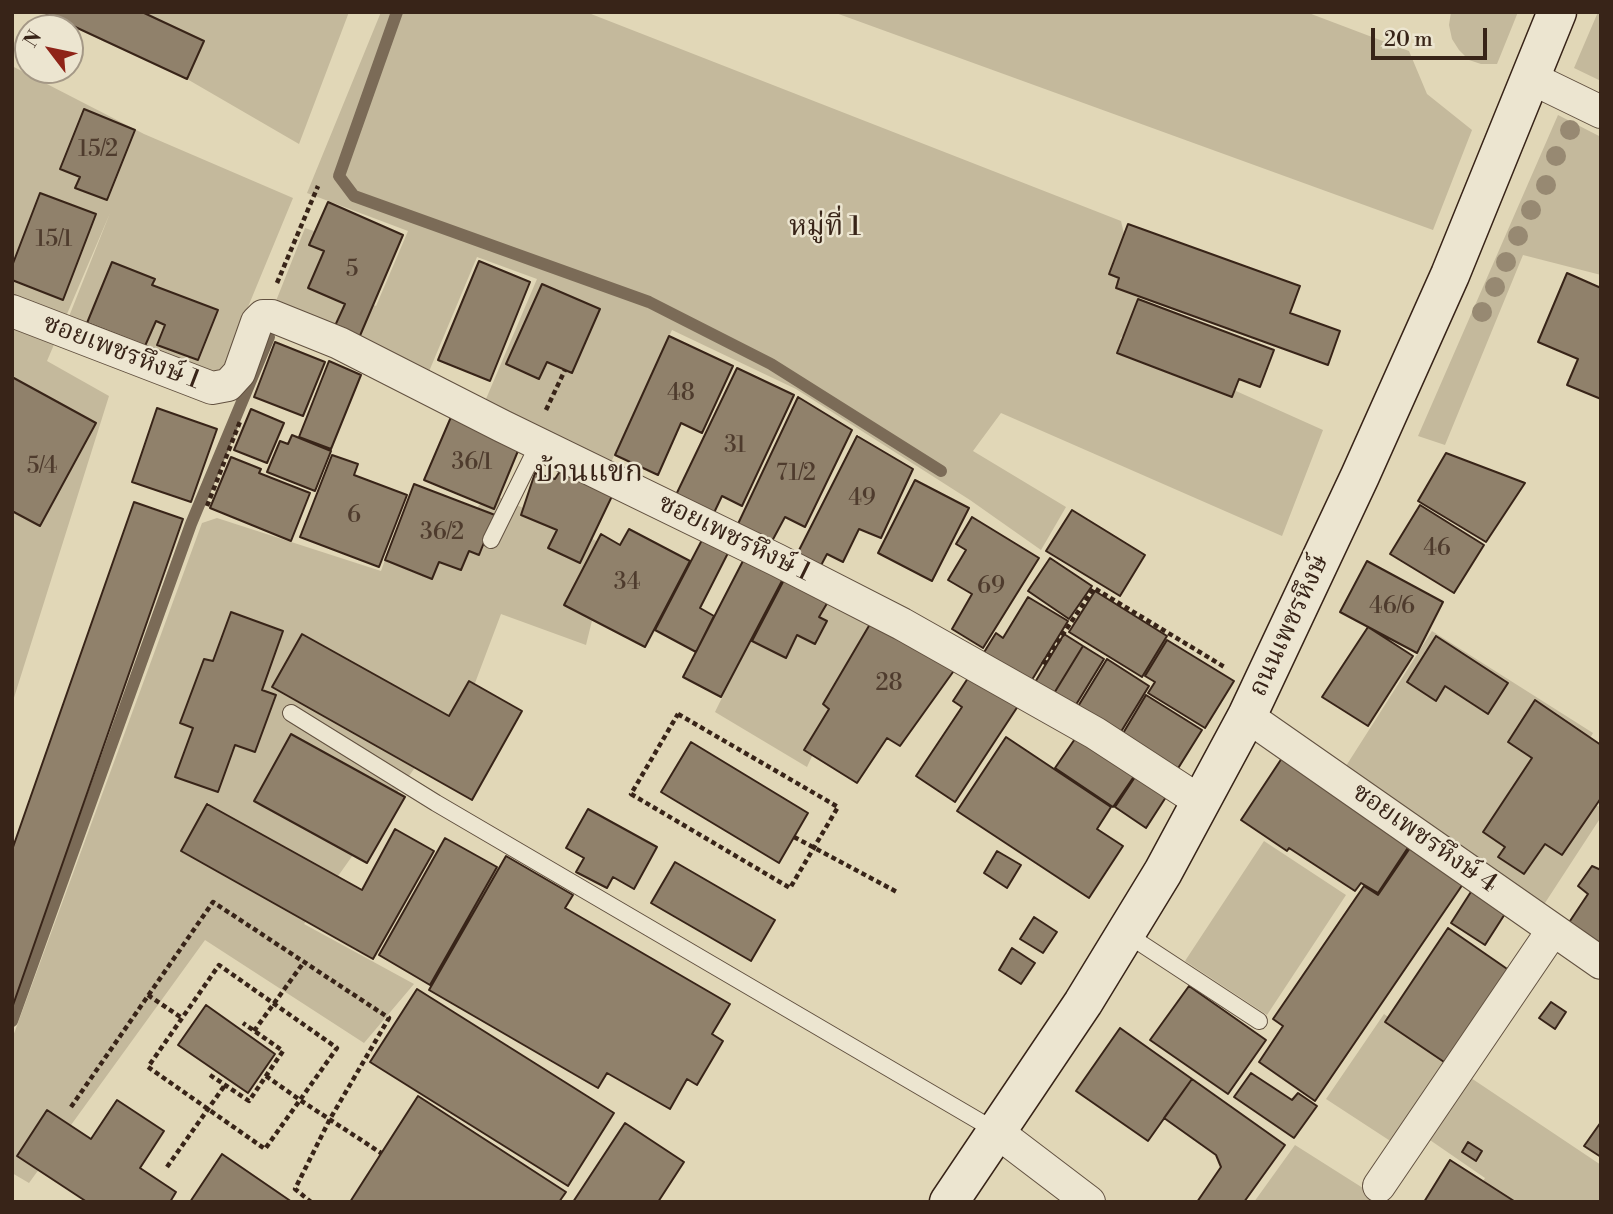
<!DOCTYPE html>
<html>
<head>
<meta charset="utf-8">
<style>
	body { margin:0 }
	#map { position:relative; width:1613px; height:1214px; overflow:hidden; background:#e1d7b7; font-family:"Libre Bodoni",serif }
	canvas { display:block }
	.frame { position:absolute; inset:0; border:14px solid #382418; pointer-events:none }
	.north { position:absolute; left:14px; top:14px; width:70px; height:70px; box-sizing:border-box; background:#ece5d0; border:2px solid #a49886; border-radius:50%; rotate:302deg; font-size:19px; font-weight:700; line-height:28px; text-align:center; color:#382418 }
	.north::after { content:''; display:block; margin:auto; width:24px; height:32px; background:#8f2418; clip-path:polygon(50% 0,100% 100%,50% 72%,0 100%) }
	.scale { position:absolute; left:1371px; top:28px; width:116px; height:32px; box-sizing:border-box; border:4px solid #382418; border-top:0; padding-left:9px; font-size:21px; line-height:24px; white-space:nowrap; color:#382418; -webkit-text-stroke:5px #ece5d0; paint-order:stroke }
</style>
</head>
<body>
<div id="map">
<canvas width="1613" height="1214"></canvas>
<div class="frame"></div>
<div class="north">N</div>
<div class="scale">20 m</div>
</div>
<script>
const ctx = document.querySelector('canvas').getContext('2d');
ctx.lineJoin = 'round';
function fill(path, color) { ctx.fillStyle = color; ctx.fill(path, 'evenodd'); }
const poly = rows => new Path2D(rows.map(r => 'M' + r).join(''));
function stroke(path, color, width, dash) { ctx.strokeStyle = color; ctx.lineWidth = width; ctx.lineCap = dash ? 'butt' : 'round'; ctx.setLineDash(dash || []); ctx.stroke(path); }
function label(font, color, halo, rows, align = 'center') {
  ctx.font = font + ' "Libre Bodoni","Noto Serif Thai",serif'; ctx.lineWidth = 5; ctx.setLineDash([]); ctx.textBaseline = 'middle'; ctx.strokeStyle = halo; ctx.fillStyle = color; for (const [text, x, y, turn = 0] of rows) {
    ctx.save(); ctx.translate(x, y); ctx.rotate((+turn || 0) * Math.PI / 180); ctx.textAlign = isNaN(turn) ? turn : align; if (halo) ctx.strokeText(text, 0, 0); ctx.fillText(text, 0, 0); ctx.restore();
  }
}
const green = poly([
	[142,12,349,12,299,144,187,79,204,41],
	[381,12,586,12,1121,221,1143,314,1120,339,1323,430,1282,536,1001,413,973,451,1066,507,1041,550,970,500,796,389,672,330,608,469,483,406,537,279,477,257,425,381,274,306,305,228,335,238,317,278,376,306,408,231,307,193],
	[833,12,1306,12,1409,51,1427,94,1472,130,1433,230],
	[1451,12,1518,12,1497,64,1481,64,1469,60,1459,50,1452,39,1449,25],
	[1598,12,1601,12,1601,81,1574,68],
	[12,66,144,134,293,198,222,370,213,374,68,319,110,213,47,361,109,396,12,704],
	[1558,115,1601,137,1601,275,1523,255,1445,445,1418,436],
	[490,493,610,547,586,645,501,614,475,683,304,924,414,984,364,1043,205,940,29,1183,12,1173,12,1039,202,523,217,518,381,571,387,554,429,562],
	[817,589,874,623,807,767,715,712,759,622,789,639],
	[1432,631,1593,733,1564,784,1601,808,1601,817,1543,906,1346,766],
	[1264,841,1346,895,1267,1015,1185,961],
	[1384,1014,1455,1065,1398,1146,1326,1099],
	[1471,1078,1601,1165,1601,1202,1470,1202,1485,1178,1427,1138],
	[1295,1145,1385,1202,1254,1202]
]);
const stream = poly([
	[397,12,339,176,354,196,649,302,771,364,941,471],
	[12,1021,191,524,269,337]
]);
const building = poly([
	[43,12,142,12,204,41,187,79,43,12],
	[84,109,135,130,107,200,75,188,80,177,60,169,84,109],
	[40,193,96,214,63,300,12,280,12,266,40,193],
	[328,202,403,235,359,338,334,328,345,304,308,288,324,251,309,245,328,202],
	[1128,224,1300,286,1290,313,1340,331,1328,365,1116,288,1119,278,1109,274,1128,224],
	[479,261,530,282,490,381,438,360,479,261],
	[112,262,155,279,152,285,218,310,198,360,157,345,165,325,156,321,145,346,87,323,112,262],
	[1567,273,1601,288,1601,399,1567,385,1578,359,1538,342,1567,273],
	[542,284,600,309,572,373,547,362,539,379,506,364,542,284],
	[1138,299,1274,350,1260,387,1239,379,1232,397,1117,353,1138,299],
	[669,336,733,366,702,433,681,423,658,475,615,455,669,336],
	[275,342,325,362,303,416,254,397,275,342],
	[329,361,361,375,331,449,299,437,329,361],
	[737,368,794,395,742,506,722,496,712,517,674,499,737,368],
	[12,377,96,423,40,526,12,511,12,377],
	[798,397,852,430,805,527,785,517,771,543,737,526,798,397],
	[157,408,217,429,191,502,132,482,157,408],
	[251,409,284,423,267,463,234,450,251,409],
	[451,417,520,446,494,509,424,480,451,417],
	[292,435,331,451,315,491,267,472,280,441,288,444,292,435],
	[857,436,913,469,881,538,859,529,843,562,827,554,817,573,793,562,857,436],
	[1446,453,1525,483,1486,542,1418,501,1446,453],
	[332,455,358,464,354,475,407,495,379,567,300,537,332,455],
	[231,457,261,469,259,473,310,493,291,541,210,508,231,457],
	[562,468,613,494,580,563,548,548,557,530,521,515,535,473,555,479,562,468],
	[915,480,969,508,932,581,878,553,915,480],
	[414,484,495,515,479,555,469,551,461,570,439,562,432,579,385,560,414,484],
	[134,502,183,519,12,1008,12,850,134,502],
	[1420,505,1484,545,1454,593,1390,554,1420,505],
	[1072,510,1145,555,1120,596,1046,551,1072,510],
	[972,517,1039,558,983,648,952,629,972,594,948,580,966,550,956,544,972,517],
	[629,529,690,561,645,647,564,605,601,534,620,545,629,529],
	[702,540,728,553,700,608,714,616,696,652,655,630,702,540],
	[745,557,784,577,721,697,683,677,745,557],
	[1050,558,1092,586,1069,619,1028,591,1050,558],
	[1367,561,1443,602,1417,653,1340,612,1367,561],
	[785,578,829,600,819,617,827,621,815,644,797,635,786,658,752,641,785,578],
	[1095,591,1167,636,1142,677,1069,632,1095,591],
	[1028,597,1068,621,1030,683,983,654,996,633,1003,638,1028,597],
	[231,612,283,631,262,690,276,695,255,752,235,745,218,792,175,777,193,728,180,723,204,659,213,661,231,612],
	[873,619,958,665,900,746,887,738,857,783,804,750,829,709,823,704,873,619],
	[1368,627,1413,656,1368,726,1322,697,1368,627],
	[302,634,449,716,469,681,522,711,472,800,272,687,302,634],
	[1064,634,1083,646,1053,695,1034,684,1064,634],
	[1436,636,1508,683,1488,714,1445,686,1436,701,1407,682,1436,636],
	[1167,640,1234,681,1205,728,1148,693,1155,682,1145,676,1167,640],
	[1083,646,1104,659,1074,708,1053,695,1083,646],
	[1107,659,1149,686,1119,735,1077,708,1107,659],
	[972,672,1020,703,955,802,916,776,962,707,953,701,972,672],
	[1146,695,1202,730,1177,770,1122,735,1146,695],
	[1535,700,1601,745,1601,798,1562,855,1545,844,1524,874,1498,857,1505,847,1483,832,1532,758,1508,742,1535,700],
	[1079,733,1137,772,1113,807,1055,768,1079,733],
	[291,734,405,797,367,863,254,801,291,734],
	[1006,737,1111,807,1097,829,1123,846,1089,898,957,811,1006,737],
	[691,742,808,813,779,863,661,792,691,742],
	[1282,758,1411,843,1378,893,1361,883,1355,891,1289,848,1287,851,1241,820,1282,758],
	[1135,777,1166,797,1146,828,1115,807,1135,777],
	[207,804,362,890,395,829,434,851,373,959,181,851,207,804],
	[588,809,657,847,634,889,613,877,607,888,576,872,584,858,566,848,588,809],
	[445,838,497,867,430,985,379,955,445,838],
	[1410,848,1463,884,1315,1101,1259,1062,1283,1026,1273,1019,1364,886,1378,895,1410,848],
	[997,851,1021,865,1007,888,984,873,997,851],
	[506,856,573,895,565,908,730,1004,712,1034,723,1041,697,1085,687,1079,670,1109,607,1073,598,1088,429,990,506,856],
	[675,862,775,920,751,961,651,903,675,862],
	[1592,866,1601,870,1601,946,1568,924,1588,894,1578,886,1592,866],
	[1476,884,1510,906,1485,945,1451,923,1476,884],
	[1034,917,1057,932,1043,953,1020,939,1034,917],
	[1448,928,1513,973,1450,1066,1385,1022,1448,928],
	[1012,948,1035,963,1021,984,999,970,1012,948],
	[1189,986,1266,1040,1228,1094,1150,1040,1189,986],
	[417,989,614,1113,568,1186,370,1062,417,989],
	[1551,1002,1566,1012,1555,1029,1539,1018,1551,1002],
	[206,1005,275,1054,248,1093,178,1045,206,1005],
	[1120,1028,1192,1079,1148,1141,1076,1091,1120,1028],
	[1251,1073,1292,1100,1298,1093,1317,1106,1294,1138,1234,1097,1251,1073],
	[1192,1079,1285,1145,1244,1202,1197,1202,1221,1167,1216,1155,1164,1118,1192,1079],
	[418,1096,566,1192,559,1202,350,1202,418,1096],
	[117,1100,164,1131,140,1168,176,1192,170,1202,87,1202,17,1156,47,1110,91,1139,117,1100],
	[1601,1122,1601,1157,1584,1146,1601,1122],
	[625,1123,684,1162,658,1202,573,1202,625,1123],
	[1468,1142,1482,1151,1476,1161,1462,1152,1468,1142],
	[222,1154,292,1202,190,1202,222,1154],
	[1450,1160,1514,1201,1513,1202,1424,1202,1450,1160]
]);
const path = poly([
	[277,283,318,186],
	[546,410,565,370],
	[207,506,241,419],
	[1043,664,1094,588,1226,668],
	[678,714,838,807,790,888,631,794,678,714],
	[794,837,897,892],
	[148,995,182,1018],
	[254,1031,304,962],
	[210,1075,249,1101,283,1051,243,1023],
	[266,1076,300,1100,337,1048,219,965,148,1067,265,1149,300,1100,381,1153],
	[71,1107,213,902,389,1018,330,1119,295,1189,311,1202],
	[167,1167,225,1085]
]);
const service = poly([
	[491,540,539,443],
	[291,713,436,803,996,1131],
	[1125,933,1259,1021]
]);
const minor = poly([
	[1531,78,1601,112],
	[12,311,212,388,228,385,239,373,257,322,263,316,272,316,339,343,502,426,777,560,902,624,1095,733,1201,802],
	[1247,716,1601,963],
	[997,1132,1089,1202],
	[1379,1186,1553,930]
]);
const secondary = poly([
	[949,1202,1083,1003,1163,872,1247,716,1360,476,1450,275,1557,12]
]);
const trees = [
	[1570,130],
	[1556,156],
	[1546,185],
	[1531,210],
	[1518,236],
	[1506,262],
	[1495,287],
	[1482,312]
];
const numberNames = [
	["15/2",98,150],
	["15/1",54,240],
	["5",352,270],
	["48",681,394],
	["31",735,446],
	["36/1",472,463],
	["5/4",42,467],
	["71/2",796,474],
	["49",862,499],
	["6",354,516],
	["36/2",442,533],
	["46",1437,549],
	["34",627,583],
	["69",991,587],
	["46/6",1392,607],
	["28",889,684]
];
const streetNames = [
	["ซอยเพชรหึงษ์ 1",121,353,21],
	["ซอยเพชรหึงษ์ 1",734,539,26],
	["ถนนเพชรหึงษ์",1290,626,-65],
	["ซอยเพชรหึงษ์ 4",1424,839,35]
];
const neighbourhoodNames = [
	["หมู่ที่ 1",825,228]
];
const quarterNames = [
	["บ้านแขก",589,474]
];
fill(green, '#c4b99c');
stroke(stream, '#7b6b57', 12);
fill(building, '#90816b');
stroke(building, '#382418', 2);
stroke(service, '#625140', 18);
stroke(minor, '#625140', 34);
stroke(secondary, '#382418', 41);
stroke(path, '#382418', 4.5, [5, 3.5]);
stroke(service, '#ece5d0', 16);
stroke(minor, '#ece5d0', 32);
stroke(secondary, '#ece5d0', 38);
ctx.fillStyle = '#978972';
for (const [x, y] of trees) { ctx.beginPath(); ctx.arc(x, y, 10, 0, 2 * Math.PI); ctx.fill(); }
label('23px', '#4e3b2d', null, numberNames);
label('26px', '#382418', '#ece5d0', streetNames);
label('28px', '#382418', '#ece5d0', neighbourhoodNames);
label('30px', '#382418', '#ece5d0', quarterNames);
</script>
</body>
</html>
